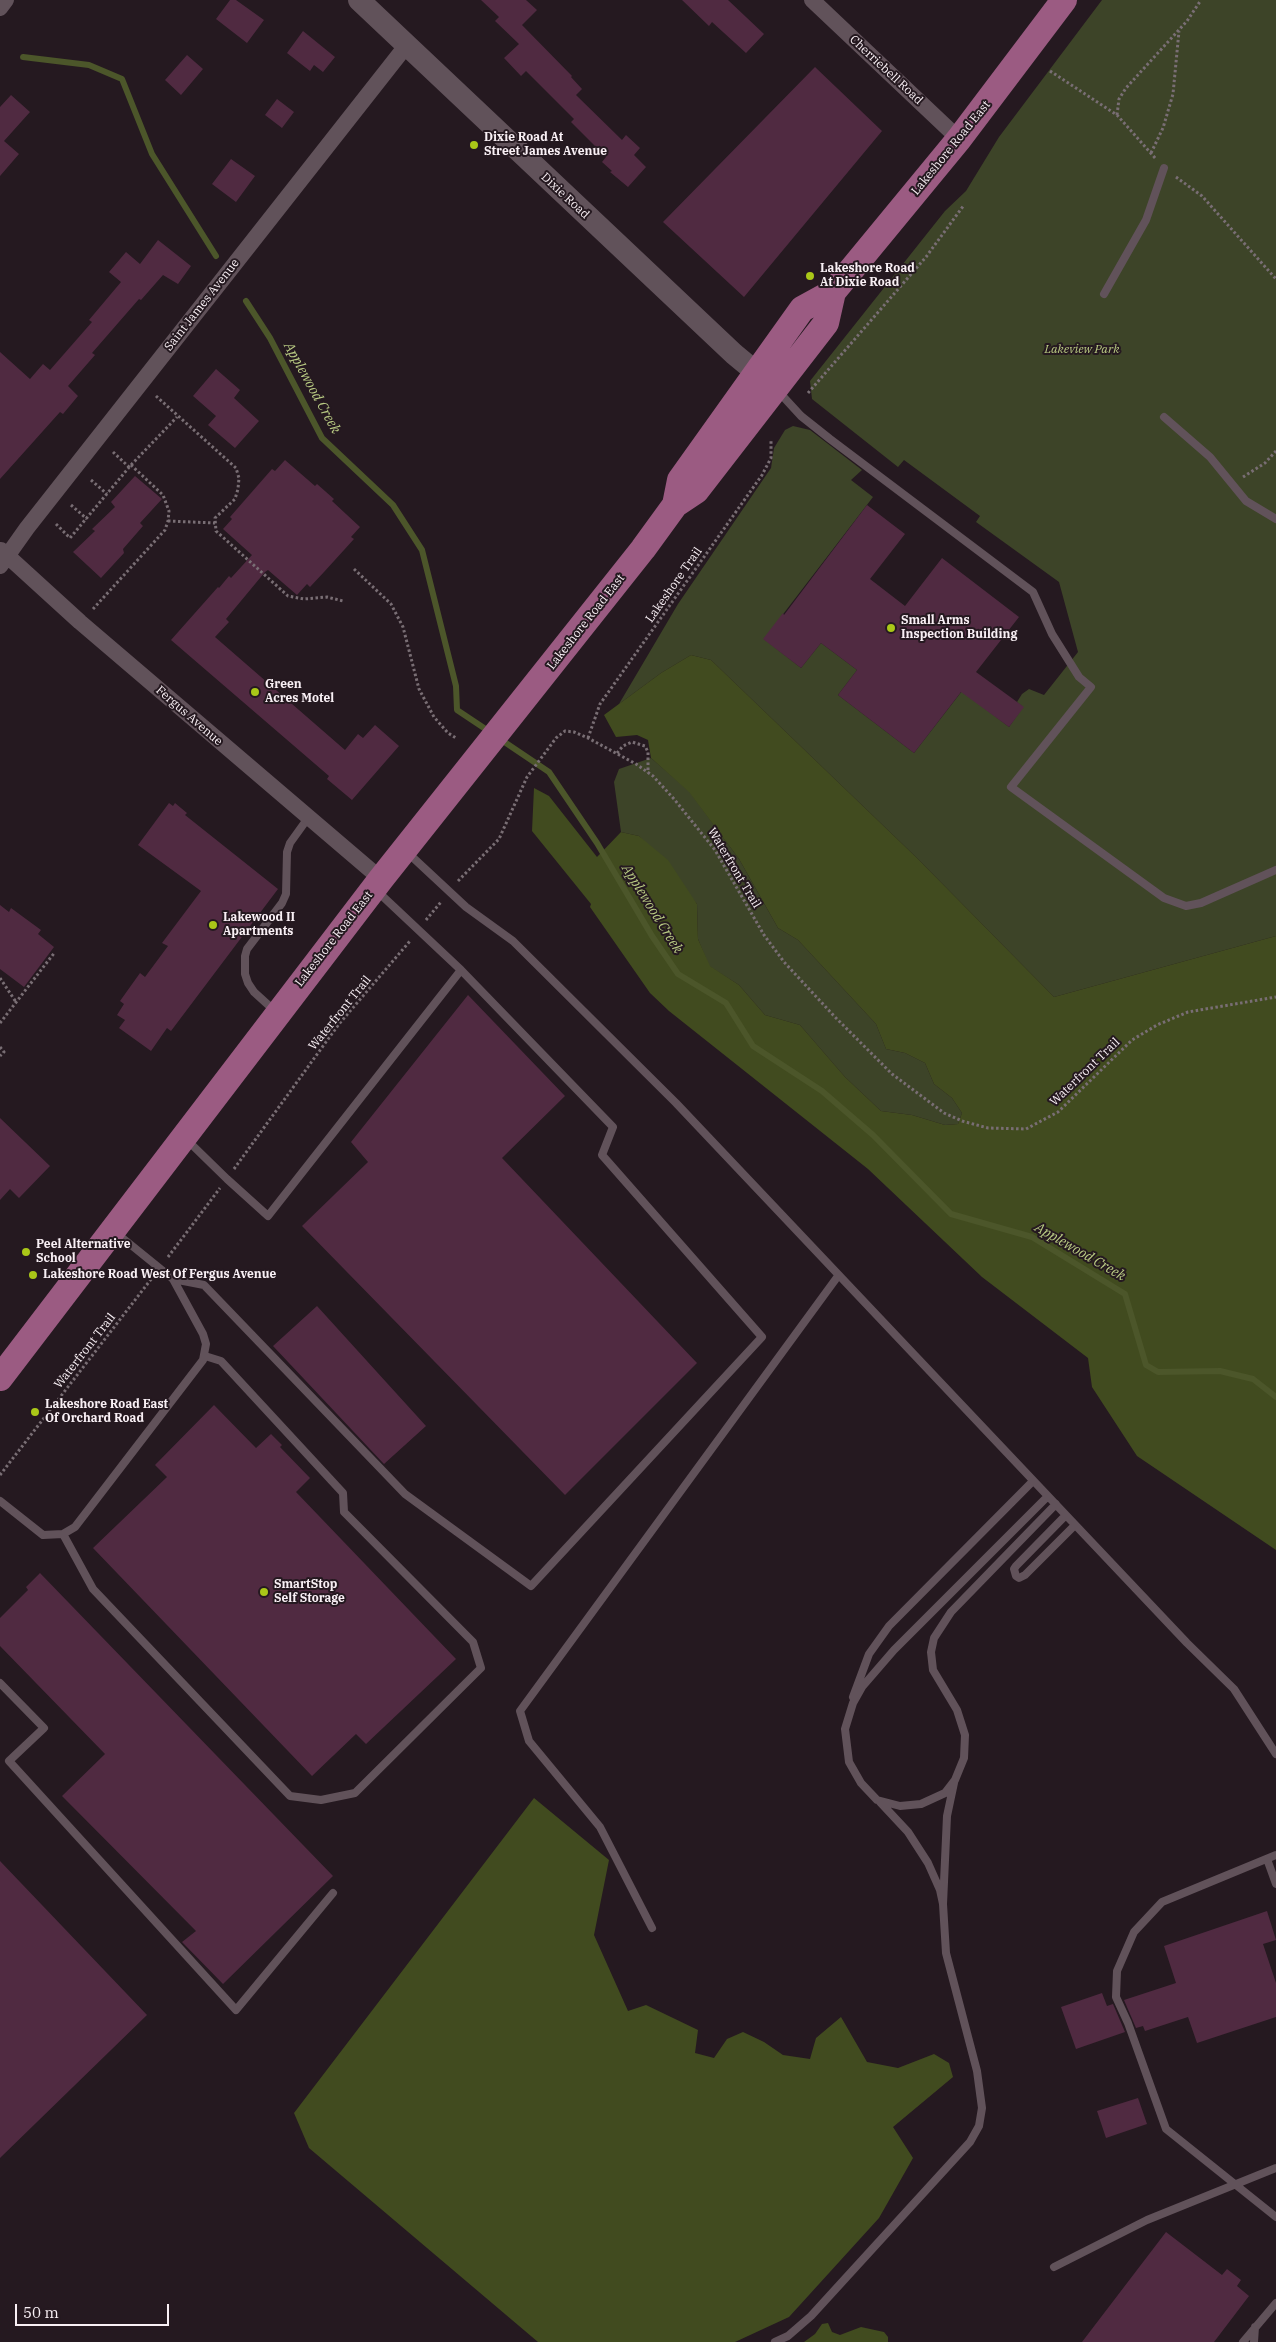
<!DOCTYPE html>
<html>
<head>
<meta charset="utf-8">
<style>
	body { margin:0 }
	#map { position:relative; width:1276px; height:2342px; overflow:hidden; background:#251920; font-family:"IBM Plex Serif",serif }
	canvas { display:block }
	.scale { position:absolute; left:15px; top:2304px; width:154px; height:22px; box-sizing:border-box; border:2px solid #f9f0f5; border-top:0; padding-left:6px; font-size:15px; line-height:18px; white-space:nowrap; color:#f9f0f5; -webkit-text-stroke:4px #251920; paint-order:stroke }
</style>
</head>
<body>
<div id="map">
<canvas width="1276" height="2342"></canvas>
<div class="scale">50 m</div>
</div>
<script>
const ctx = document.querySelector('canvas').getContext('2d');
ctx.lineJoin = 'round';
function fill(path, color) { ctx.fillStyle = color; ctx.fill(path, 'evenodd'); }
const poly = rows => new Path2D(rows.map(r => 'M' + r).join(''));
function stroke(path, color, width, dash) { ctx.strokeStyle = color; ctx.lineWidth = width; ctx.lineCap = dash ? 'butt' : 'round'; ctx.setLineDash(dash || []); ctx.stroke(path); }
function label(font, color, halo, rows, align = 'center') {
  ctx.font = font + ' "IBM Plex Serif",serif'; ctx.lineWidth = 4; ctx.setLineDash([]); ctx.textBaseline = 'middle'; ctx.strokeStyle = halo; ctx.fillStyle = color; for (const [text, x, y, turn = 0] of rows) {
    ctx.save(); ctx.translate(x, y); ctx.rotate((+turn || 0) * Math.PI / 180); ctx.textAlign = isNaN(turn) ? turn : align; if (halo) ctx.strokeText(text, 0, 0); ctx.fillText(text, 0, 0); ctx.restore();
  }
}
const green = poly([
	[1102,0,1276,0,1276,936,1054,997,917,858,711,660,691,655,661,673,619,704,678,604,771,468,774,448,785,430,793,426,810,430,862,470,851,480,873,497,764,639,801,668,821,643,857,670,838,695,914,753,962,691,1009,727,1023,707,1017,702,1022,694,1029,689,1044,695,1078,652,1059,582,976,522,980,516,904,460,898,467,812,399,810,381,945,211,966,191,999,137],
	[651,758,689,791,739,859,778,928,798,940,876,1024,886,1049,905,1053,925,1063,934,1084,952,1098,962,1113,958,1124,945,1125,912,1115,881,1111,845,1077,800,1025,765,1015,739,985,709,966,698,939,697,904,639,836,621,832,614,782,619,769]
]);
const forest = poly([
	[691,655,711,660,917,858,1054,997,1276,936,1276,1550,1137,1456,1092,1387,1088,1358,982,1277,868,1169,669,1011,650,993,590,907,591,904,532,831,534,788,549,796,597,857,621,832,639,836,668,860,697,904,698,939,710,966,739,985,765,1015,800,1025,845,1077,881,1111,912,1115,945,1125,958,1124,962,1113,952,1098,934,1084,925,1063,905,1053,886,1049,876,1024,798,940,778,928,739,859,689,792,651,758,648,740,637,735,616,737,604,715,661,673],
	[534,1798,609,1860,594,1935,628,2011,646,2005,698,2030,695,2053,714,2058,727,2039,743,2032,764,2042,783,2055,810,2059,816,2038,841,2017,867,2062,898,2068,934,2054,949,2063,953,2077,893,2127,913,2158,879,2218,789,2317,735,2342,538,2342,309,2148,294,2113],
	[828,2323,832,2332,840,2335,861,2327,884,2332,888,2337,888,2342,804,2342,815,2334,822,2324]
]);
const stream = poly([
	[23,57,89,65,122,79,152,154,216,256],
	[246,301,270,338,322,438,393,505,422,550,456,686,457,710,490,732],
	[500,739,549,772,597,843,652,936,678,974,726,1003,753,1046,822,1091,873,1135,951,1214,1032,1237,1125,1294,1146,1365,1158,1372,1220,1371,1253,1379,1276,1397]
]);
const building = poly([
	[230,0,236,0,264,20,247,43,216,19],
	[481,0,526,0,537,10,522,25,572,76,571,77,582,89,576,95,622,140,626,135,640,148,634,155,646,167,628,187,610,172,612,171,602,162,606,157,571,122,574,119,526,71,521,76,504,58,519,44,495,21,499,17],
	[682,0,728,0,764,34,746,53,712,22,709,26],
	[303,31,335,57,323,72,314,65,310,71,287,53],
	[187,55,203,69,181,95,165,80],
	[815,67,882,131,744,297,663,222],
	[11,95,30,112,4,141,19,154,0,176,0,107],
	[277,99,294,112,282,128,265,115],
	[231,159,255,176,236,202,212,184],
	[158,240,191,266,178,284,163,275,141,300,139,299,92,353,95,355,68,386,78,396,63,414,60,412,0,479,0,352,30,379,43,364,50,370,92,322,89,320,121,282,109,272,126,252,140,264],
	[216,369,240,390,234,398,259,421,235,448,208,425,216,416,193,396],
	[285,460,315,486,317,484,334,499,332,501,360,527,351,537,354,539,324,572,310,587,307,584,297,595,268,570,265,572,226,619,229,622,215,637,345,750,358,734,363,738,375,725,399,746,352,800,327,779,329,776,171,640,218,587,219,588,229,576,231,578,252,555,223,529,232,519,230,517,272,469,275,471],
	[135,476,162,499,140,523,143,526,123,549,124,553,101,578,73,552,95,531,92,529,115,507,111,502],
	[867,505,905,534,870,579,905,606,942,558,1019,617,976,672,1024,707,1009,727,961,692,914,753,838,695,857,670,821,643,801,668,763,639,783,613,784,615],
	[169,803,173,806,175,803,187,813,185,815,278,889,171,1031,167,1028,151,1051,119,1028,125,1020,117,1015,124,1004,120,1001,140,973,145,977,168,946,162,943,201,891,138,845],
	[0,905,9,912,11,908,41,930,38,934,54,947,24,987,0,969],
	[468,995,565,1096,502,1158,697,1363,565,1495,302,1226,368,1162,351,1142],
	[0,1118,50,1166,19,1198,10,1189,0,1200],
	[317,1306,426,1426,384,1464,273,1346],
	[214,1405,256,1448,271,1434,282,1445,280,1447,310,1478,296,1492,456,1659,366,1744,356,1734,312,1776,93,1548,167,1477,155,1465],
	[40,1573,333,1876,223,1984,182,1942,196,1931,62,1796,105,1754,0,1646,0,1618,28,1590,26,1587],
	[0,1861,147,2015,0,2158],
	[1267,1911,1276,1940,1263,1944,1276,1983,1276,2017,1197,2043,1188,2017,1145,2031,1143,2026,1136,2028,1124,2000,1176,1983,1164,1946],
	[1102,1993,1107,2006,1113,2004,1125,2032,1076,2049,1061,2007],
	[1138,2098,1147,2124,1106,2138,1097,2111],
	[1166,2232,1222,2275,1227,2269,1241,2280,1237,2286,1249,2296,1214,2342,1082,2342]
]);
const path = poly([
	[1050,71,1117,115,1156,159],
	[1117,115,1119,99,1126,88,1187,21,1201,0],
	[1151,153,1163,128,1173,94,1179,31],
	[1176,177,1202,196,1276,279],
	[808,393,926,257,964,205],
	[156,396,236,468,239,478,238,489,235,499,215,518,216,531,288,596,304,599,327,597,343,601],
	[113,452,130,468],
	[1243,477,1265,463,1276,451],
	[91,480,107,494],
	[71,505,87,519],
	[168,521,215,523],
	[56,524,70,538,131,465,177,417],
	[354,569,391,604,403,627,419,689,434,717,448,733,456,738],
	[93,609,165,530,168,521,169,511,163,495,131,465],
	[588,738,600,704,762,475,771,458,771,441],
	[617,753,623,746,632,742,645,746,648,752,648,773],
	[458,881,499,839,527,777,556,738,565,731,574,732,588,738,636,764,653,776,674,799,715,850,764,935,784,962,835,1017,892,1074,944,1113,962,1121,988,1128,1026,1129,1058,1112,1132,1040,1157,1025,1188,1012,1276,997],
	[426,920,441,902],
	[0,978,16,1002],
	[0,1023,55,952],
	[0,1047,4,1052,0,1056],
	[234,1169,339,1024,410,941],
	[168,1257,220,1188],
	[0,1475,152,1278]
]);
const service = poly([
	[1104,294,1146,220,1164,168],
	[778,391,801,416,830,439,1033,592,1052,634,1079,677,1091,687,1011,787,1164,898,1186,906,1201,903,1276,870],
	[1164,417,1210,457,1246,501,1276,519],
	[408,853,466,907,513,941,676,1103,1187,1643,1234,1689,1276,1754],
	[276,1012,254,992,248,983,245,974,245,956,247,949,282,903,286,894,287,852,290,843,308,818],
	[187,1140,227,1179,268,1216,461,970,377,891],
	[173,1279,204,1285,405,1494,531,1586,762,1337,602,1155,613,1127,461,970],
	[1048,1496,894,1650,862,1687,853,1703,845,1729,849,1762,861,1783,877,1800,900,1806,921,1804,945,1793,955,1780,964,1758,965,1735,957,1710,933,1670,931,1652,934,1638,951,1612,1056,1504],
	[0,1501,43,1535,63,1534,75,1527,203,1360,206,1344,203,1334,173,1279,115,1232],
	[1066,1515,1016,1566,1014,1569,1016,1576,1019,1578,1025,1575,1075,1525],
	[63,1534,93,1589,290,1796,321,1800,355,1793,481,1668,473,1642,344,1512,343,1493,221,1361,205,1356],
	[0,1683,44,1728,9,1761,236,2010,333,1893],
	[853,1697,869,1654,889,1626,1033,1481],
	[880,1802,908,1832,928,1863,940,1890,943,1904,947,1816,954,1783],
	[1276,1855,1162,1902,1134,1932,1117,1971,1116,1997,1128,2023,1166,2129,1276,2217],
	[1267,1859,1276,1884],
	[652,1928,600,1827,529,1741,520,1711,838,1276],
	[1054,2267,1147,2220,1276,2168],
	[775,2342,788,2336,811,2316,970,2142,979,2126,982,2108,977,2071,946,1953,943,1904],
	[1243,2342,1276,2303],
	[1254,2342,1255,2327]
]);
const minor = poly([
	[812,0,959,139],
	[0,8,6,0],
	[1,550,80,622,381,879],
	[0,566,27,528,406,46]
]);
const secondary = poly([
	[359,0,734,354,769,383]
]);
const primary = poly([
	[675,505,680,480,802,309,833,292,959,139,1064,0],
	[0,1378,381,879,643,549,675,505,696,491,826,323,833,292]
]);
const markers = [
	[474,145,5,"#aac718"],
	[810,276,5,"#aac718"],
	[891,628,5,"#aac718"],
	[255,692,5,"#aac718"],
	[213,925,5,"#aac718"],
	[26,1252,5,"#aac718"],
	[33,1275,5,"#aac718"],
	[35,1412,5,"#aac718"],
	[264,1592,5,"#aac718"]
];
const streetNames = [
	["Cherriebell Road",886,70,43],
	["Lakeshore Road East",951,148,-51],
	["Dixie Road",565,196,43],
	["Saint James Avenue",202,305,-52],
	["Lakeshore Trail",674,585,-55],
	["Lakeshore Road East",586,622,-52],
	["Fergus Avenue",189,716,41],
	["Waterfront Trail",734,868,59],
	["Lakeshore Road East",334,939,-52],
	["Waterfront Trail",340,1013,-51],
	["Waterfront Trail",1085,1072,-44],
	["Waterfront Trail",85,1351,-52]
];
const poiNames = [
	["Dixie Road At",484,138],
	["Street James Avenue",484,152],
	["Lakeshore Road",820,269],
	["At Dixie Road",820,283],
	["Small Arms",901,621],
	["Inspection Building",901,635],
	["Green",265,685],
	["Acres Motel",265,699],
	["Lakewood II",223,918],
	["Apartments",223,932],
	["Peel Alternative",36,1245],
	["School",36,1259],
	["Lakeshore Road West Of Fergus Avenue",43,1275],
	["Lakeshore Road East",45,1405],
	["Of Orchard Road",45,1419],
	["SmartStop",274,1585],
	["Self Storage",274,1599]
];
const parkNames = [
	["Lakeview Park",1082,350]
];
const waterNames = [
	["Applewood Creek",312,388,61],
	["Applewood Creek",652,909,58],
	["Applewood Creek",1080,1252,30]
];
fill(green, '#3d4428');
fill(forest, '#414b1f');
stroke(stream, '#4c562a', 6);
fill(building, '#502a41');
stroke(path, '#796e74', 3, [2.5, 2.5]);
stroke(service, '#61525a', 8);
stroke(minor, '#61525a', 16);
stroke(secondary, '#61525a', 22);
stroke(primary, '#9b5b82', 26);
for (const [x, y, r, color] of markers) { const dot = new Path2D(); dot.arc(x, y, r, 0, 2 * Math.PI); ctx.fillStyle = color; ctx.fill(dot); stroke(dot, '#251920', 2); }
label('12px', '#f9f0f5', '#251920', streetNames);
label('bold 12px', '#f9f0f5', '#251920', poiNames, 'left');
label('italic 12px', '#bacb83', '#251920', parkNames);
label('italic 14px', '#bacc84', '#251920', waterNames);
</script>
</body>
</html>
